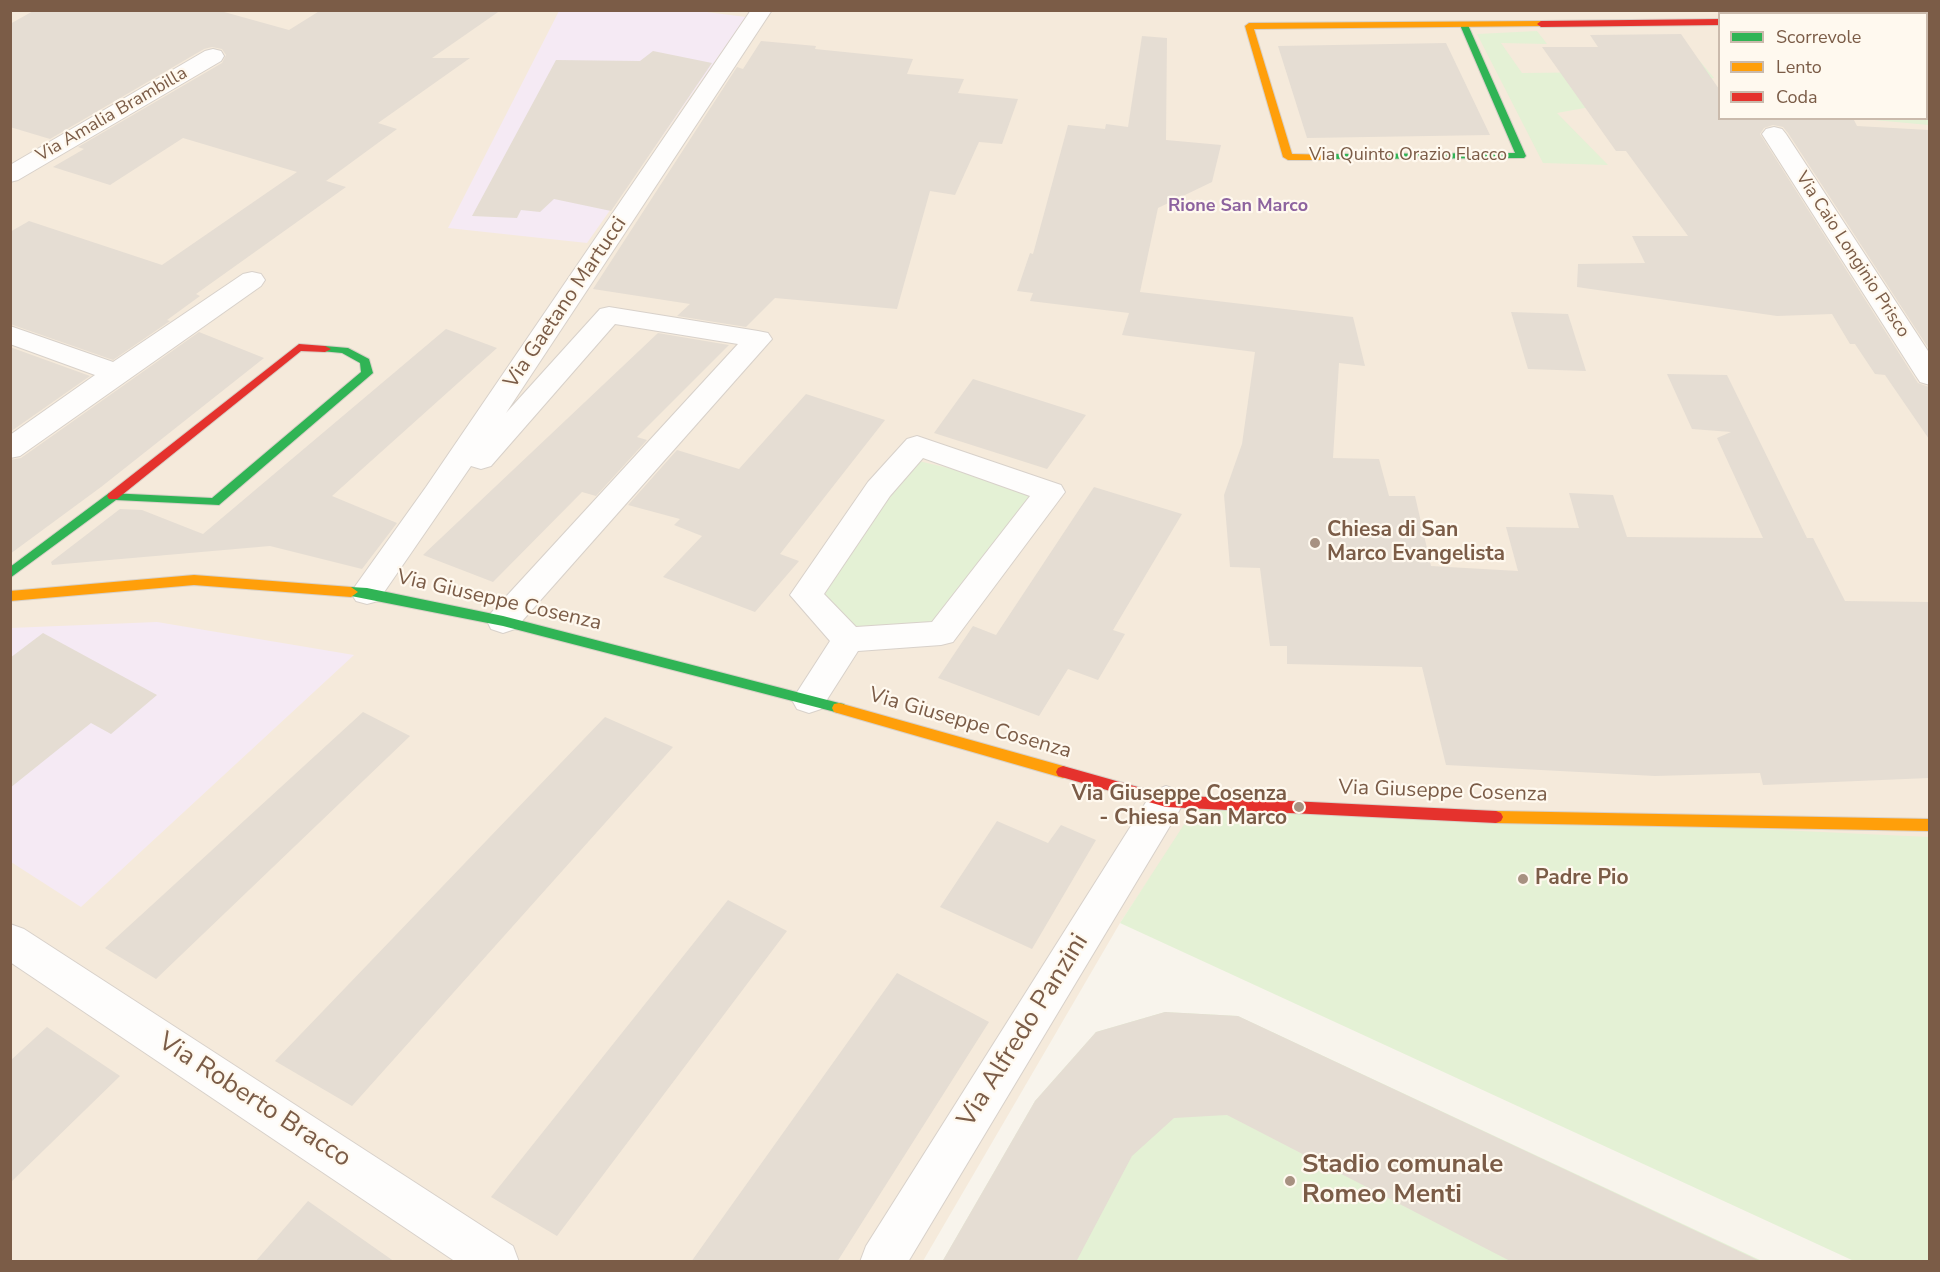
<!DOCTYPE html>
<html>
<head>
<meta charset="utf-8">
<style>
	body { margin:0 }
	#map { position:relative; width:1940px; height:1272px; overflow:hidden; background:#f8f4ec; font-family:"Nunito Sans",sans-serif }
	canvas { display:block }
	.frame { position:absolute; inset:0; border:12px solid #7b5c47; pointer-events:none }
	.legend { position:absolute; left:1718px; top:12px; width:210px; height:108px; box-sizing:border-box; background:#fff9ef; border:2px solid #cabaac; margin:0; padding:8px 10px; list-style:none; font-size:18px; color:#7b5c47 }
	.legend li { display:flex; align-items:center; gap:12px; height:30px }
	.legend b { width:30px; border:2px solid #cabaac }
</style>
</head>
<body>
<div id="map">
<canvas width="1940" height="1272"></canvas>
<div class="frame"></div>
<ul class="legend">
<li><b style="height:8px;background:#30b455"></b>Scorrevole</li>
<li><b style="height:8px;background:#ff9f0a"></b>Lento</li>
<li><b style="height:8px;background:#e5322d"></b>Coda</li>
</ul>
</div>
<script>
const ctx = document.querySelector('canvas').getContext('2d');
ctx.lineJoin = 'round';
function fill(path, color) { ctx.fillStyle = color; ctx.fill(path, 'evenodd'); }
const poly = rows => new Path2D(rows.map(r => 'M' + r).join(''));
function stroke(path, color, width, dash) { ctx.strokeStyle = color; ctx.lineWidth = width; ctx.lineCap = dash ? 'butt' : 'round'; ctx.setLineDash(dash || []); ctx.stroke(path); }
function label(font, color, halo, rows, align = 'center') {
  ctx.font = font + ' "Nunito Sans",sans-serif'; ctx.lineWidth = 4.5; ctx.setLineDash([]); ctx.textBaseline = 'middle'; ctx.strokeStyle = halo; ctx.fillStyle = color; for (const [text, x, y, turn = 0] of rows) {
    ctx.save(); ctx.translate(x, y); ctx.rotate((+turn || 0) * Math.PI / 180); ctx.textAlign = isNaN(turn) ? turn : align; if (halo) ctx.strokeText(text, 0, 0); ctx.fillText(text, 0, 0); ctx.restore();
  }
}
const residential = poly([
	[10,11,1929,11,1929,900,1150,878,1120,923,923,1261,11,1261],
	[1720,14,1926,14,1926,118,1720,118]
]);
const education = poly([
	[691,10,746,17,587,243,448,228,559,11],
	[157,622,354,655,81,907,11,862,10,628]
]);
const green = poly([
	[1537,31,1547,44,1501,43,1522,73,1615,72,1608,59,1698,59,1714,78,1631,88,1640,98,1557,113,1608,165,1543,163,1477,34],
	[1927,87,1929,88,1929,125,1863,119,1926,118],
	[906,458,1050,492,941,633,848,640,806,595],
	[1198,803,1929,837,1929,1261,1854,1261,1120,923],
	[1165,1012,1238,1016,1762,1261,942,1262,1035,1101,1096,1032]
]);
const building = poly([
	[35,10,217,10,289,30,321,10,501,10,432,58,470,58,378,123,397,129,326,181,323,180,346,187,196,294,200,296,167,320,170,321,113,360,10,324,10,232,29,221,162,265,297,172,183,138,110,185,53,167,84,149,78,147,222,63,226,55,222,49,212,47,204,49,50,139,10,127,10,24],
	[1681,34,1719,89,1719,118,1853,118,1857,126,1929,130,1929,349,1788,133,1783,127,1773,125,1764,128,1760,134,1918,383,1929,387,1929,439,1885,375,1875,374,1855,344,1850,344,1832,314,1777,316,1577,287,1578,264,1645,263,1632,236,1688,236,1626,151,1616,151,1542,47,1598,47,1590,35],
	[1142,36,1167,38,1166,140,1221,145,1212,182,1158,208,1140,292,1353,317,1365,366,1339,363,1333,458,1379,459,1389,496,1415,496,1431,566,1518,571,1506,527,1579,528,1569,493,1613,495,1627,537,1763,538,1717,438,1731,432,1692,429,1667,374,1727,375,1807,538,1813,538,1845,601,1929,602,1929,778,1763,785,1760,773,1655,776,1446,765,1422,667,1287,664,1287,646,1270,646,1260,568,1230,567,1224,495,1242,444,1255,352,1122,335,1129,313,1030,301,1033,293,1017,291,1030,253,1033,254,1068,125,1105,129,1106,124,1128,127],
	[761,41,816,46,815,49,913,59,907,74,964,79,958,93,1018,99,1002,144,979,142,955,195,930,191,897,309,775,298,746,327,677,316,690,304,593,289,737,67,743,69],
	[1446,43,1490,135,1307,138,1278,46],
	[653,51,712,63,611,211,554,199,540,212,521,210,517,218,472,216,556,60,640,61],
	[1511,312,1568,314,1586,371,1528,369],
	[446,329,497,348,332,496,397,523,362,569,270,546,52,565,51,562,120,509,142,510,203,534],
	[199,332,264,358,101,487,10,554,10,460,21,458],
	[658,333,729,345,637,437,647,440,596,496,582,492,493,582,423,555],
	[10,347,90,376,10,432],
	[973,379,1086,415,1047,469,934,433],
	[806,394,885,420,780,554,799,561,755,612,663,577,702,536,674,525,680,519,628,505,677,450,739,469],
	[1094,487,1182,514,1113,630,1125,634,1098,680,1068,669,1039,716,938,678,973,626,996,635],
	[43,633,157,695,111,734,91,723,10,788,10,658],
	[363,712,410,736,156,979,105,948],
	[605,717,673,747,352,1106,275,1061],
	[997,821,1048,843,1061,825,1096,840,1032,949,940,907],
	[728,900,787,931,557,1236,491,1197],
	[897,973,989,1022,837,1262,691,1262],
	[1165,1012,1238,1016,1762,1262,1512,1262,1227,1115,1174,1118,1132,1156,1076,1262,942,1262,1035,1101,1096,1032],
	[47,1027,120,1076,10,1183,10,1061],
	[308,1201,395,1262,255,1262]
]);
const street = poly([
	[751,10,772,10,506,413,600,309,609,307,758,331,768,333,772,339,515,629,503,633,491,629,487,621,491,613,738,344,615,324,491,466,481,469,471,466,378,601,367,604,356,601,351,593,356,585,426,487,751,10],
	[1858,10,1895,10,1897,14,1860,14,1858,10],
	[1926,14,1930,14,1930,26,1926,26,1926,14],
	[1926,43,1930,43,1930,55,1926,55,1926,43],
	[213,49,221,51,224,56,221,61,18,180,10,182,10,165,205,51,213,49],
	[1774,127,1782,129,1786,134,1930,354,1930,385,1920,382,1916,376,1762,134,1766,129,1774,127],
	[252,272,261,274,265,280,261,286,20,456,10,458,10,435,95,375,10,344,10,326,113,362,243,274,252,272],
	[917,436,1061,485,1065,492,953,642,941,645,858,651,821,709,809,713,797,709,792,700,830,641,790,595,868,482,907,439,917,436],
	[923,458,1030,496,932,622,856,627,824,594,890,496,923,458],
	[1166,786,1179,791,1184,801,1179,811,908,1262,860,1262,866,1246,1153,791,1166,786],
	[10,924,24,929,513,1246,519,1262,456,1262,10,962,10,924]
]);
const fast = poly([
	[1464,22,1468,25,1526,156,1524,158,1327,159,1327,155,1330,154,1515,153,1460,25,1464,22],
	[325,346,348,348,369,359,373,373,219,505,116,500,10,578,10,567,109,493,212,498,361,372,360,363,342,353,321,351,319,349,325,346],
	[351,587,367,588,503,616,839,703,844,704,846,708,844,712,839,713,503,626,346,595,344,592,351,587]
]);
const slow = poly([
	[1541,21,1545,24,1544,26,1254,29,1292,154,1333,155,1333,159,1330,160,1288,160,1283,157,1245,26,1249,23,1541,21],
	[194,575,351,587,358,592,351,597,194,585,10,601,10,591,194,575],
	[839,703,1063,766,1068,768,1070,772,1068,776,1063,778,834,712,832,708,834,704,839,703],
	[1496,811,1930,819,1930,831,1496,823,1491,821,1489,817,1491,813,1496,811]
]);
const jam = poly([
	[1720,19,1720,25,1541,27,1537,24,1541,21,1720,19],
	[299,344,325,346,331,349,325,352,301,351,117,499,109,499,107,496,109,493,299,344],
	[1063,766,1166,795,1496,811,1501,813,1503,817,1501,821,1496,823,1166,807,1058,776,1056,772,1058,768,1063,766]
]);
const markers = [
	[1315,543,6,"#a79181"],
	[1299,807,6,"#a79181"],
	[1523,879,6,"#a79181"],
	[1290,1181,6,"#a79181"]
];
const farStreetnames = [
	["Via Amalia Brambilla",112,115,-30],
	["Via Quinto Orazio Flacco",1408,156],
	["Via Caio Longinio Prisco",1852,255,57]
];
const farNeighbourhoodnames = [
	["Rione San Marco",1238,207]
];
const streetNames = [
	["Via Gaetano Martucci",566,303,-56],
	["Via Giuseppe Cosenza",499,601,13],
	["Via Giuseppe Cosenza",970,724,16],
	["Via Giuseppe Cosenza",1443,792,2]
];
const poiNames = [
	["Chiesa di San",1327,531],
	["Marco Evangelista",1327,555],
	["Via Giuseppe Cosenza",1287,795,"right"],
	["- Chiesa San Marco",1287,819,"right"],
	["Padre Pio",1535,879]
];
const nearStreetnames = [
	["Via Alfredo Panzini",1024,1031,-58],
	["Via Roberto Bracco",254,1101,33]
];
const nearPoinames = [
	["Stadio comunale",1302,1166],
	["Romeo Menti",1302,1196]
];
fill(residential, '#f5eadb');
fill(education, '#f5eaf4');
fill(green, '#e4f1d5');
fill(building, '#e5ddd3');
stroke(street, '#d8d1ca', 2);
stroke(fast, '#d8d0c7', 2);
stroke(slow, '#d8d0c7', 2);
stroke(jam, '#d8d0c7', 2);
fill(street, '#fefdfc');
fill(fast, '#30b455');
fill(slow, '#ff9f0a');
fill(jam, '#e5322d');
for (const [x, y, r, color] of markers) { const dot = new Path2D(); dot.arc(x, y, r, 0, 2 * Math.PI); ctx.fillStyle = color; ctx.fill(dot); stroke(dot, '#fff9ef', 2); }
label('18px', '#7b5c47', '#fff9ef', farStreetnames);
label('bold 18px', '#8d639f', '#fff9ef', farNeighbourhoodnames);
label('21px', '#7b5c47', '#fff9ef', streetNames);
label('bold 21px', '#7b5c47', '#fff9ef', poiNames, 'left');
label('26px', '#7b5c47', '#fff9ef', nearStreetnames);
label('bold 26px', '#7b5c47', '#fff9ef', nearPoinames, 'left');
</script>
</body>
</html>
